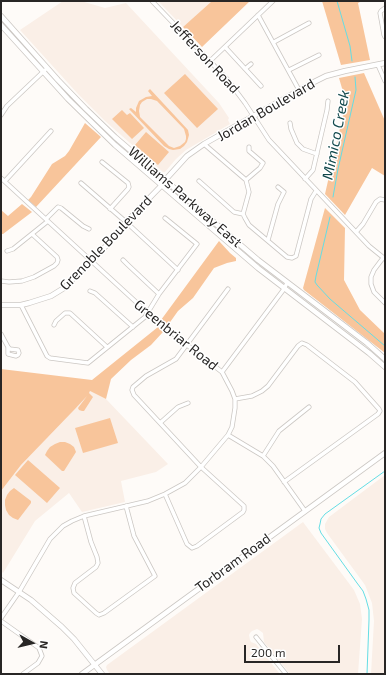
<!DOCTYPE html>
<html>
<head>
<meta charset="utf-8">
<style>
	body { margin:0 }
	#map { position:relative; width:386px; height:675px; overflow:hidden; background:#fefbf8; font-family:"Exo 2",sans-serif }
	canvas { display:block }
	.frame { position:absolute; inset:0; border:2px solid #282625; pointer-events:none }
	.north { position:absolute; left:12px; top:623px; width:40px; height:40px; -webkit-text-stroke:3px #fff; paint-order:stroke; rotate:98deg; font-size:11px; font-weight:700; line-height:16px; text-align:center; color:#282625 }
	.north::after { content:''; display:block; margin:auto; width:14px; height:18px; background:#282625; clip-path:polygon(50% 0,100% 100%,50% 72%,0 100%) }
	.scale { position:absolute; left:244px; top:645px; width:96px; height:18px; box-sizing:border-box; border:2px solid #282625; border-top:0; padding-left:5px; font-size:12px; line-height:14px; white-space:nowrap; color:#282625; -webkit-text-stroke:3px #fff; paint-order:stroke }
</style>
</head>
<body>
<div id="map">
<canvas width="386" height="675"></canvas>
<div class="frame"></div>
<div class="north">N</div>
<div class="scale">200 m</div>
</div>
<script>
const ctx = document.querySelector('canvas').getContext('2d');
ctx.lineJoin = 'round';
function fill(path, color) { ctx.fillStyle = color; ctx.fill(path, 'evenodd'); }
const poly = rows => new Path2D(rows.map(r => 'M' + r).join(''));
function stroke(path, color, width, dash) { ctx.strokeStyle = color; ctx.lineWidth = width; ctx.lineCap = dash ? 'butt' : 'round'; ctx.setLineDash(dash || []); ctx.stroke(path); }
function label(font, color, halo, rows, align = 'center') {
  ctx.font = font + ' "Exo 2",sans-serif'; ctx.lineWidth = 3; ctx.setLineDash([]); ctx.textBaseline = 'middle'; ctx.strokeStyle = halo; ctx.fillStyle = color; for (const [text, x, y, turn = 0] of rows) {
    ctx.save(); ctx.translate(x, y); ctx.rotate((+turn || 0) * Math.PI / 180); ctx.textAlign = isNaN(turn) ? turn : align; if (halo) ctx.strokeText(text, 0, 0); ctx.fillText(text, 0, 0); ctx.restore();
  }
}
const built = poly([
	[63,1,81,1,105,8,126,3,219,103,229,118,228,120,230,124,186,150,176,159,165,172,163,172,105,121,78,94,20,30],
	[158,1,212,1,183,27],
	[90,391,106,399,168,464,156,472,121,481,125,502,82,512,69,493,35,521,3,573,1,571,1,491,21,465,75,409],
	[385,475,385,674,371,674,374,621,372,603,365,585,327,533,325,529,325,524,329,517],
	[303,522,354,590,360,604,362,619,358,674,290,674,264,642,263,633,259,630,257,629,252,631,250,633,249,635,250,640,251,642,256,644,280,674,110,674,107,670,106,667,107,665]
]);
const green = poly([
	[212,1,250,1,202,47,183,27],
	[322,1,362,1,358,3,370,60,341,65],
	[364,73,385,121,385,176,372,168,345,215,325,194,346,102,339,78],
	[185,74,218,109,197,128,164,93],
	[150,89,188,130,189,135,187,142,184,146,180,149,173,150,169,149,164,146,129,109,131,108,136,112,136,108,139,101,146,97,152,96,148,91],
	[147,99,151,99,157,101,184,129,186,136,186,139,185,142,180,146,174,148,169,146,140,117,139,111,140,105,142,102],
	[122,110,127,115,130,113,144,128,132,139,112,119],
	[85,123,101,137,36,207,28,200,31,197,52,164,65,156,69,151],
	[146,132,169,152,158,165,135,145],
	[22,204,32,212,3,234,1,234,1,210,8,216],
	[325,208,345,228,344,280,360,310,385,334,385,353,304,290,303,288],
	[219,241,230,253,236,258,236,261,227,263,214,268,193,298,178,311,168,325,167,325,161,320],
	[158,327,163,332,151,345,131,360,111,379,106,399,90,391,89,393,93,397,84,411,82,411,79,410,78,408,87,396,75,409,21,465,1,491,1,369,92,380],
	[110,418,118,443,83,453,75,428],
	[60,442,65,442,70,444,74,447,76,452,64,471,62,471,45,455,47,451,50,447,55,444],
	[28,460,60,488,47,503,15,475],
	[14,488,31,501,31,503,18,520,13,518,9,515,6,510,5,505,5,500,7,495,10,491]
]);
const stream = poly([
	[337,1,350,46,352,61],
	[333,197,338,169,356,90,355,77],
	[330,217,316,276,315,282,317,285,330,299,385,346],
	[367,674,369,620,369,610,366,599,363,591,357,583,321,533,319,528,320,524,321,519,325,514,385,471]
]);
const street = poly([
	[152,1,227,79,245,103,269,140,369,246,385,259],
	[385,8,381,11,380,13,384,35,385,37],
	[258,15,299,90],
	[274,42,309,23],
	[225,47,261,86],
	[210,61,273,1],
	[378,65,385,81],
	[245,69,251,64],
	[289,70,319,55],
	[1,115,7,106,45,70],
	[290,123,291,129,297,143,303,149,317,154],
	[204,144,246,180,249,192,243,214,245,218,249,225,287,257,292,258,296,256,311,199,316,191],
	[102,162,128,183,129,187,128,189,110,209],
	[1,178,148,313,187,345,222,372,232,391,235,399,235,408,232,427,228,435,201,467,185,483,165,494,148,501,84,516,72,521,63,526,50,539,19,592,1,618],
	[305,179,313,170,327,110,328,101],
	[246,180,260,168,263,163,249,151,249,147],
	[5,181,51,131],
	[199,181,234,212,243,214],
	[81,183,126,222,178,270],
	[46,219,58,207,61,208,83,226,89,229],
	[356,232,363,224,376,202,380,199,385,200],
	[268,240,278,204,284,192,278,187],
	[7,251,13,249,48,221],
	[383,258,374,270,371,277,371,284,374,292,385,303],
	[123,260,128,265,159,294],
	[1,281,9,282,22,281,34,277,54,266,57,263,58,260,57,257,32,234],
	[90,291,95,293,133,327],
	[21,305,47,356,50,358,88,363,145,317,159,294,197,244,165,218],
	[54,325,56,321,65,313,70,313,107,347],
	[1,334,8,347,8,354,16,356,18,355,19,353,18,350,10,349,8,347],
	[222,372,284,289,287,283],
	[235,399,252,396,262,391,268,386,298,346,302,343,307,345,355,382,379,409,380,411,378,414,284,482],
	[160,423,178,407,188,403],
	[228,435,263,456,273,466,305,511],
	[263,456,279,431,309,407],
	[165,494,187,544,192,548,197,546,243,512,244,510,244,506,201,467,134,395,132,390,133,387,146,376,176,359,228,289],
	[84,516,91,542,97,557,98,563,96,567,75,583,73,588,74,593,96,613,99,615,104,613,155,576,134,536,126,506],
	[1,621,39,648,42,656,38,663,23,674],
	[256,637,286,674]
]);
const secondary = poly([
	[1,16,58,80,86,109,115,137,258,260,367,343,385,359],
	[1,25,68,99,115,145,258,268,369,353,385,367],
	[1,305,21,305,29,303,51,296,64,288,106,246,126,222,162,185,167,178,187,156,204,144,310,84,326,76,345,71,385,63],
	[1,580,31,600,62,627,74,639,102,674],
	[82,674,385,453]
]);
const streetNames = [
	["Jefferson Road",205,57,47],
	["Jordan Boulevard",266,110,-30],
	["Williams Parkway East",185,197,41],
	["Grenoble Boulevard",106,243,-46],
	["Greenbriar Road",176,335,39],
	["Torbram Road",233,563,-36]
];
const waterNames = [
	["Mimico Creek",336,135,-79]
];
fill(built, '#faefe7');
fill(green, '#f8c59b');
stroke(stream, '#64dde4', 1);
stroke(street, '#cbc7c3', 5);
stroke(secondary, '#cbc7c3', 6);
stroke(street, '#fff', 3.5);
stroke(secondary, '#fff', 4.5);
label('14px', '#282625', '#fff', streetNames);
label('italic 15px', '#12494c', '#fff', waterNames);
</script>
</body>
</html>
